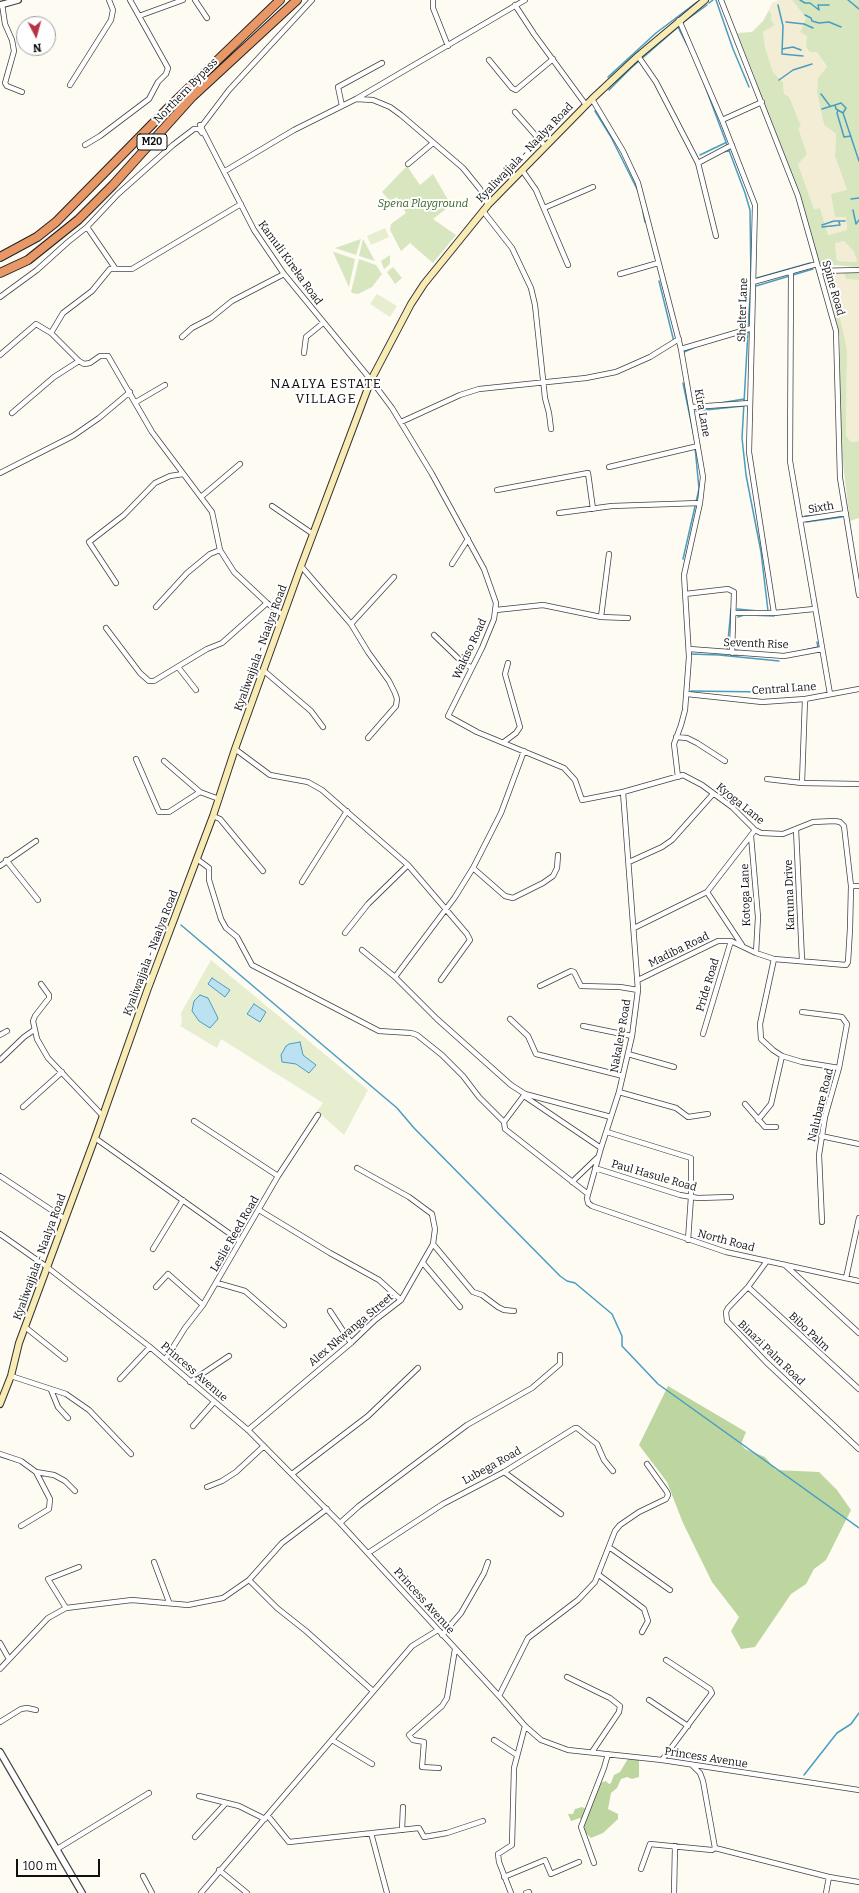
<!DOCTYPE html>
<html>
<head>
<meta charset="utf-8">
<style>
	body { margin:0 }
	#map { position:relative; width:859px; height:1893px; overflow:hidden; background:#fefbf3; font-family:Bitter,serif }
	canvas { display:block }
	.north { position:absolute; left:16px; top:16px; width:40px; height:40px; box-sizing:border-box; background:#fff; border:1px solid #9f9f9f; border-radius:50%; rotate:174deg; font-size:11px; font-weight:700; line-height:16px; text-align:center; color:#101010 }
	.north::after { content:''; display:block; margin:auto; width:14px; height:18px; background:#b53344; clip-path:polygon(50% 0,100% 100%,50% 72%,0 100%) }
	.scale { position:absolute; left:16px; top:1859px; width:84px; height:18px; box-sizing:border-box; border:2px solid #101010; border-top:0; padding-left:5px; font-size:12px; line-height:14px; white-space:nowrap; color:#101010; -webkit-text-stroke:3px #fff; paint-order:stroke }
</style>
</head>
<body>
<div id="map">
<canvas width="859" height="1893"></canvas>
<div class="north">N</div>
<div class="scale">100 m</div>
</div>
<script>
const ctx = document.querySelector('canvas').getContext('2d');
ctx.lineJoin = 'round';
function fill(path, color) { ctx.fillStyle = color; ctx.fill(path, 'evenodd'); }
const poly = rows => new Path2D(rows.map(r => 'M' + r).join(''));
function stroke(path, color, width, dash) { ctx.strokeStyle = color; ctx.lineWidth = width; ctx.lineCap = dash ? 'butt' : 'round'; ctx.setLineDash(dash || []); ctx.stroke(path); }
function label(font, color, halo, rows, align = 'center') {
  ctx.font = font + ' Bitter,serif'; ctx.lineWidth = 4; ctx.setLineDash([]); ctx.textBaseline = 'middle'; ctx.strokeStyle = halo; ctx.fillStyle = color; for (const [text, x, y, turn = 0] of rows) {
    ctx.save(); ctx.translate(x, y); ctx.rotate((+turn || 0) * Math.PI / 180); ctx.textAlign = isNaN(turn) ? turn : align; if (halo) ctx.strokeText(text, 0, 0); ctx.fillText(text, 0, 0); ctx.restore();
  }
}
const farmland = poly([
	[779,0,792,0,806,18,800,32,807,35,827,68,818,78,817,92,824,125,836,134,835,157,847,191,832,194,846,217,847,230,828,235,820,208,814,209,798,164,799,134,797,128,801,126,784,94,783,82,773,72,765,47,763,32,775,25,771,20,772,16,769,10,772,3],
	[844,241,854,252,857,262,837,261,835,242],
	[835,272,844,272,846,279,859,280,859,441,850,442,846,436,847,350,831,275]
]);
const green = poly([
	[792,0,859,0,859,267,819,264,805,217,762,100,754,75,737,33,752,32,763,21,769,10,772,16,771,20,775,25,763,32,765,47,773,72,783,82,784,94,789,97,801,126,798,128,807,154,798,164,814,209,820,208,828,235,847,230,846,217,835,217,831,194,847,190,835,157,836,134,824,125,817,92,818,78,827,67,817,52,810,52,806,47,807,36,800,32,806,18],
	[844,241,854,252,857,262,837,261,835,243],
	[407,166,420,185,433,174,451,205,433,219,456,235,433,263,410,243,401,251,390,230,391,224,406,213,397,197,390,201,382,192],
	[361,239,356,255,335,248],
	[363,239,375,261,359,256],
	[334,252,355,259,349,287,333,252],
	[390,255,390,264,384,269,381,261],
	[359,259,376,265,382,274,372,287,358,294,352,293,351,292],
	[393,267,402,278,395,284,387,272],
	[844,272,859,272,859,280,846,279],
	[831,275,847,350,846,436,851,442,859,441,859,518,850,521,840,439,840,338,829,291,828,278]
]);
const forest = poly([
	[668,1386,746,1432,741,1444,745,1449,765,1457,776,1470,819,1472,837,1490,851,1510,826,1560,814,1569,806,1584,791,1594,755,1647,741,1649,731,1631,739,1617,712,1582,683,1523,667,1482,639,1445],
	[629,1757,639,1760,639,1777,632,1779,627,1777,621,1779,617,1788,611,1793,608,1809,618,1814,618,1819,603,1833,591,1838,586,1833,580,1818,571,1821,568,1814,573,1814,575,1809,582,1807,586,1809,597,1784,606,1781,609,1784,611,1783,614,1775,620,1772]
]);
const pitch = poly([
	[385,228,389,237,371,245,367,236],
	[377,294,397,306,390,317,370,304],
	[211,960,368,1090,344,1135,317,1111,323,1103,221,1039,217,1048,180,1026,182,1023,181,1013]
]);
const water = poly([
	[212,978,230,990,225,997,208,984,212,978],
	[200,995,208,998,217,1016,218,1019,210,1028,199,1021,192,1011,194,1001,200,995],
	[254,1004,266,1012,260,1022,247,1014,254,1004],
	[300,1042,303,1055,316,1065,309,1073,296,1064,282,1062,281,1055,286,1046,289,1044,300,1042]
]);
const stream = poly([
	[716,0,733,49,749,87],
	[800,0,805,3,810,3,819,10,818,5,829,5],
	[848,0,859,9],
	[709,3,713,0],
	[778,5,783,26,782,54,803,56],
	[805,15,811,18,812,21,819,23,829,22,841,27],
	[786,22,804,24,813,28],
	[678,27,687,45],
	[782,49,793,47,801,50],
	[608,77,656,33,697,2],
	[702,78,745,193,750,210,751,283,748,327],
	[779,80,793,70,812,64],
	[609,90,631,68,685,21,707,5],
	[821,94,830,106],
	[822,109,835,105],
	[838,110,837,113,844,137,851,136],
	[595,111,611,137,638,191],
	[843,113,836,109,835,105,841,103,846,108,843,113,859,161],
	[722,152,729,151],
	[700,155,725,143],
	[851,199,859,198],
	[853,210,856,224,859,220],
	[643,212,645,222],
	[822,225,834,221,845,221],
	[822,227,840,225,839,222],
	[757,278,810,263],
	[659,281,674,342],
	[756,286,813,269],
	[748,331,742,438,746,475,761,552,768,611],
	[739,334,747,333],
	[684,352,693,348],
	[683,383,695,441],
	[720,403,744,399],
	[696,411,743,406],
	[805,516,819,515],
	[806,522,842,517],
	[683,559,699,489,695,447],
	[737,609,759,611],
	[749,615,774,616],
	[738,617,744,615],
	[727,651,731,609],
	[801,651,818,647,817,642],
	[690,654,719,655,779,661],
	[691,691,766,692],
	[181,925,397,1108,414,1128,560,1276,567,1281,575,1283,612,1314,622,1336,622,1346,658,1384,859,1528],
	[804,1775,837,1733,851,1724,859,1713]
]);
const minor = poly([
	[195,0,207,18],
	[433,0,433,8,448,46],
	[721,0,798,196,836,331,840,478,859,595],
	[2,4,5,24,12,40,14,51,5,83,7,86,22,92],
	[515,5,534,34,586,105],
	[139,16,183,0],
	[679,20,722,120,755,205,749,452,774,613],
	[638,56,656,82,698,163,716,236],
	[489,60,512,88,516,90,553,59],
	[70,85,111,20,113,10,109,0],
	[356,99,373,100,390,107,401,115,463,168,480,189,488,205],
	[592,99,623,151,638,183,681,349,703,477,700,503,684,575,689,657,685,710,681,725,674,744,678,777],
	[342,106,338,87,382,63],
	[515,112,545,146],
	[722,120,762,102],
	[200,125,254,230,284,274,371,380,392,408,432,474,484,569,496,603,494,619,482,648,448,716,477,732,564,768,575,780,582,800,623,792,683,775,702,785,732,807,755,830,761,833,783,834,813,822,835,821,840,822,844,826,851,886,850,929,848,962,846,965,774,959,756,953,731,941,718,941,638,980],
	[201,127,229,90,312,0],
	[85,145,100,136,149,99,158,82,166,74,168,68,130,0],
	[698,163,732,145],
	[408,164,433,143],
	[522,170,536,190,568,265],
	[225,171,294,130,356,99,525,0],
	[544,208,593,187],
	[483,211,512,248,531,288,535,305,545,398,549,413,551,429],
	[87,227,118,194,173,145,194,129,199,129,202,133],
	[791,271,790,461,830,694],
	[819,271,859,270],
	[620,274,658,263],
	[753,282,817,264],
	[0,297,37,270,68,242,87,227,115,268],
	[51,333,63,313,92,291,110,269,132,269,241,204],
	[182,337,192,328,211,318,232,301,284,274],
	[681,349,752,328],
	[304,353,306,337,323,323],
	[0,355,36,324,51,333,79,361,84,364,90,363,100,356,108,356,152,432,212,512,220,550,234,572,267,603,283,615],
	[136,402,165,385],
	[692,407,750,403],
	[12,413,54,377,79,361],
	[401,422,460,395,479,389,586,378,616,372,650,357,679,339],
	[609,467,698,446],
	[0,473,73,436,99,418,130,392],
	[497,490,588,473,593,509],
	[201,497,240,464],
	[272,506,313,534],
	[559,513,612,506,700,503],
	[800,520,846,513],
	[452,564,468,539],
	[301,566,351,624,368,652,389,681,395,693,397,699,396,706,368,738],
	[116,583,89,542,124,515,155,483,170,476,183,474],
	[685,594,728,589,734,592,732,653],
	[156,607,187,573,210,554,220,550],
	[496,610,543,605,601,617,628,618],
	[734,613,774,613,814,609],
	[601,617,609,554],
	[351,624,394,577],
	[106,628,140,673,149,681,154,681,207,649,222,643,267,603],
	[434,635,462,662,472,668],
	[689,649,784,656,822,649],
	[178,667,196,690],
	[263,670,311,711,323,727],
	[687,694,762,702,805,699,859,689],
	[676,737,687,738,697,743,725,761],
	[504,742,516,733,520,727,505,674,508,663],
	[235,749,270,775,308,782,322,790,408,865,467,934,470,940,441,980],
	[136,759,159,812,169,812,200,792,219,799],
	[164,761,200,792],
	[767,779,802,783,859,784],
	[802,783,805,699],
	[623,792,638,990,632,1036,619,1092,601,1148,587,1198,588,1203,592,1206,726,1252,859,1281],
	[213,816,220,819,263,871],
	[796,829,802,960],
	[751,836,758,917,756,953],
	[197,859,209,868,209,880,221,919,226,928,237,937,252,965,379,1031,411,1033,417,1035,442,1055,463,1076,479,1097,504,1122],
	[6,860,38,900],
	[629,862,662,847,672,840,713,794],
	[0,866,36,841],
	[473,868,505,896,513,898,543,883,553,876,557,868,558,855],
	[302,882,347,811],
	[851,886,859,886],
	[707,892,742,945],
	[634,928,707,892,755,830],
	[345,933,368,904,408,865],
	[362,950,395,977,437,1019,511,1085,525,1094,611,1117],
	[774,959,760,1024,761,1039,773,1050,782,1056,802,1062,839,1068],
	[395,977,455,897,473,868,501,813,524,751],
	[41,984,49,995,49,998,35,1016,33,1021,37,1039,48,1058,102,1115],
	[540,986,571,971,574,972,581,986,620,987,638,990],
	[802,1012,842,1017,847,1024,839,1068,825,1117,819,1155,822,1222],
	[510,1019,528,1036,536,1054,623,1076],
	[583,1026,632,1036],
	[703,1034,731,941],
	[0,1035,7,1031],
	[628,1054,674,1067],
	[0,1060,24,1037,34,1030],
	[619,1092,676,1108,688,1117,708,1114],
	[525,1094,504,1122,505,1129,588,1194],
	[524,1096,601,1148],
	[745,1104,765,1127,776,1127],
	[23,1107,62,1072],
	[758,1120,771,1104,782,1056],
	[194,1121,278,1176],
	[607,1132,691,1158,691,1197,688,1240],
	[821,1136,859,1144],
	[95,1138,240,1241],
	[595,1168,680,1195,698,1198,731,1197],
	[0,1176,65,1219],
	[572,1182,598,1157],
	[259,1210,330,1253,379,1280,401,1300],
	[0,1234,47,1267,150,1347,248,1430,340,1523,499,1696,525,1726,541,1740,568,1750,662,1760,859,1790],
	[433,1244,473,1292,482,1295,498,1307,504,1310,514,1311],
	[153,1249,183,1200],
	[767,1261,748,1287,728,1308,726,1312,727,1321,766,1362,859,1449],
	[423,1263,460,1307],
	[785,1265,859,1333],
	[846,1278,859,1218],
	[217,1283,245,1291,284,1325],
	[156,1287,168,1274,203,1305],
	[748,1287,859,1389],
	[330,1311,351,1343],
	[25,1327,65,1359],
	[165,1360,185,1328,203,1305,278,1176,318,1115],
	[11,1376,66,1394,89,1410,131,1454],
	[120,1379,150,1347],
	[190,1382,229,1356],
	[51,1390,58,1407,68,1418],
	[193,1426,214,1402],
	[248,1430,351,1343,375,1320,401,1300,433,1244,435,1229,432,1214,409,1197,357,1168],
	[0,1454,21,1461,36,1472,50,1499,49,1509,21,1526],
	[36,1472,54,1475,65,1481,75,1491],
	[504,1472,561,1514],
	[292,1474,368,1416,418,1368],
	[207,1487,222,1481,236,1472,264,1446],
	[340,1523,359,1506,467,1425,532,1388,560,1364,560,1355],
	[609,1547,670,1590],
	[368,1553,443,1504,504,1472,575,1428,577,1428,597,1444,604,1460,613,1471],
	[154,1562,169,1602],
	[599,1575,644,1609,648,1621,642,1632],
	[249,1580,277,1608,306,1631,373,1691],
	[66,1608,48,1579,79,1567],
	[442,1635,461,1613,484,1573,488,1562],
	[0,1643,9,1659],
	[0,1669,48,1618,66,1608,132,1600,188,1605,223,1598,249,1580,282,1543,327,1509],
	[567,1677,610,1698,620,1706,619,1712,592,1752],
	[499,1696,528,1638,578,1600,595,1582,615,1531,620,1525,639,1512,666,1499,668,1495,667,1492,647,1464],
	[649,1700,688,1726],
	[0,1722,21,1709,27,1708,36,1710],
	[332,1740,372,1764],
	[494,1740,517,1755],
	[662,1760,712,1693,710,1689,666,1660],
	[693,1766,700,1773,703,1781,715,1848],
	[439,1768,422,1767,424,1742,413,1740,409,1735,442,1706,447,1698,455,1649],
	[199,1796,239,1806,265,1819],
	[268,1816,289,1842,419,1828,424,1837,447,1833,483,1821],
	[402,1830,403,1807],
	[371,1833,387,1893],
	[195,1837,226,1803],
	[57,1849,149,1793],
	[594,1863,581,1827,604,1768,608,1754],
	[641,1869,650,1844,712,1850,715,1848,829,1877,859,1882],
	[219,1870,247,1893],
	[143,1876,152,1893],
	[504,1877,545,1860,551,1874,579,1862],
	[201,1893,412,1646,438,1630],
	[511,1893,499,1862,498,1854,512,1845,514,1768,525,1726],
	[526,1893,529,1892],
	[674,1893,675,1846],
	[826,1893,829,1877]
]);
const tertiary = poly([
	[0,5,18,0],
	[0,1752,82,1893]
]);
const secondary = poly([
	[0,1404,11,1376,19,1343,95,1138,147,991,213,816,235,749,301,566,371,380,411,304,424,284,488,205,592,99,638,56,705,0]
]);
const motorway = poly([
	[0,257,37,237,56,222,171,105,280,0],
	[0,273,28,260,78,220,113,185,192,97,297,0]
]);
const shields = [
	[152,142,30]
];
const shieldNames = [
	["M20",152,142]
];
const streetNames = [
	["Northern Bypass",186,91,-46],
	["Kyaliwajjala - Naalya Road",525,153,-46],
	["Kamuli Kireka Road",290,263,54],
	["Spine Road",833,288,74],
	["Shelter Lane",743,310,-88],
	["Kira Lane",702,413,80],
	["Sixth",821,508,-9],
	["Seventh Rise",756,644,2],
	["Kyaliwajjala - Naalya Road",261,648,-70],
	["Wakiso Road",470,649,-65],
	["Central Lane",784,689,-4],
	["Kyoga Lane",740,804,39],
	["Kotoga Lane",746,895,-92],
	["Karuma Drive",790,895,-92],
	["Madiba Road",679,950,-26],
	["Kyaliwajjala - Naalya Road",151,953,-69],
	["Pride Road",708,985,-73],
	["Nakalere Road",621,1036,-80],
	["Nalubare Road",821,1105,-76],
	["Paul Hasule Road",654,1176,16],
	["Leslie Reed Road",235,1234,-60],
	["North Road",726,1241,15],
	["Kyaliwajjala - Naalya Road",40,1257,-70],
	["Alex Nkwanga Street",351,1330,-40],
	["Bibo Palm",809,1332,43],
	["Binazi Palm Road",771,1353,44],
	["Princess Avenue",194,1372,41],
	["Lubega Road",492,1466,-29],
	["Princess Avenue",424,1601,48],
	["Princess Avenue",706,1758,9]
];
const parkNames = [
	["Spena Playground",423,204]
];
const quarterNames = [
	["NAALYA ESTATE",326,384],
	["VILLAGE",326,399]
];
fill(farmland, '#f3edd5');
fill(green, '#d7e6bf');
fill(forest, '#bdd69f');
fill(pitch, '#e7eed0');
fill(water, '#bce2f1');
stroke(water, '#499dc2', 1);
stroke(stream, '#499dc2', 1.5);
stroke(minor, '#434343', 6);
stroke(tertiary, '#434343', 8);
stroke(secondary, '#323232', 8);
stroke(motorway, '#212121', 10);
stroke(minor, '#fff', 4.5);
stroke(tertiary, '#fff', 5.5);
stroke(secondary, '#f8ebb4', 6);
stroke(motorway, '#e89767', 8);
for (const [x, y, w] of shields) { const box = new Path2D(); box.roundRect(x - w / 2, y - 8, w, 16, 3); ctx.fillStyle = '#fff'; ctx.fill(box); stroke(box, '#101010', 1); }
label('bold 10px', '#101010', null, shieldNames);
label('11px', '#101010', '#fff', streetNames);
label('italic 11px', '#376325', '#fff', parkNames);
ctx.letterSpacing = '1px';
label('13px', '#101010', '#fff', quarterNames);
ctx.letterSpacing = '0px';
</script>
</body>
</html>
